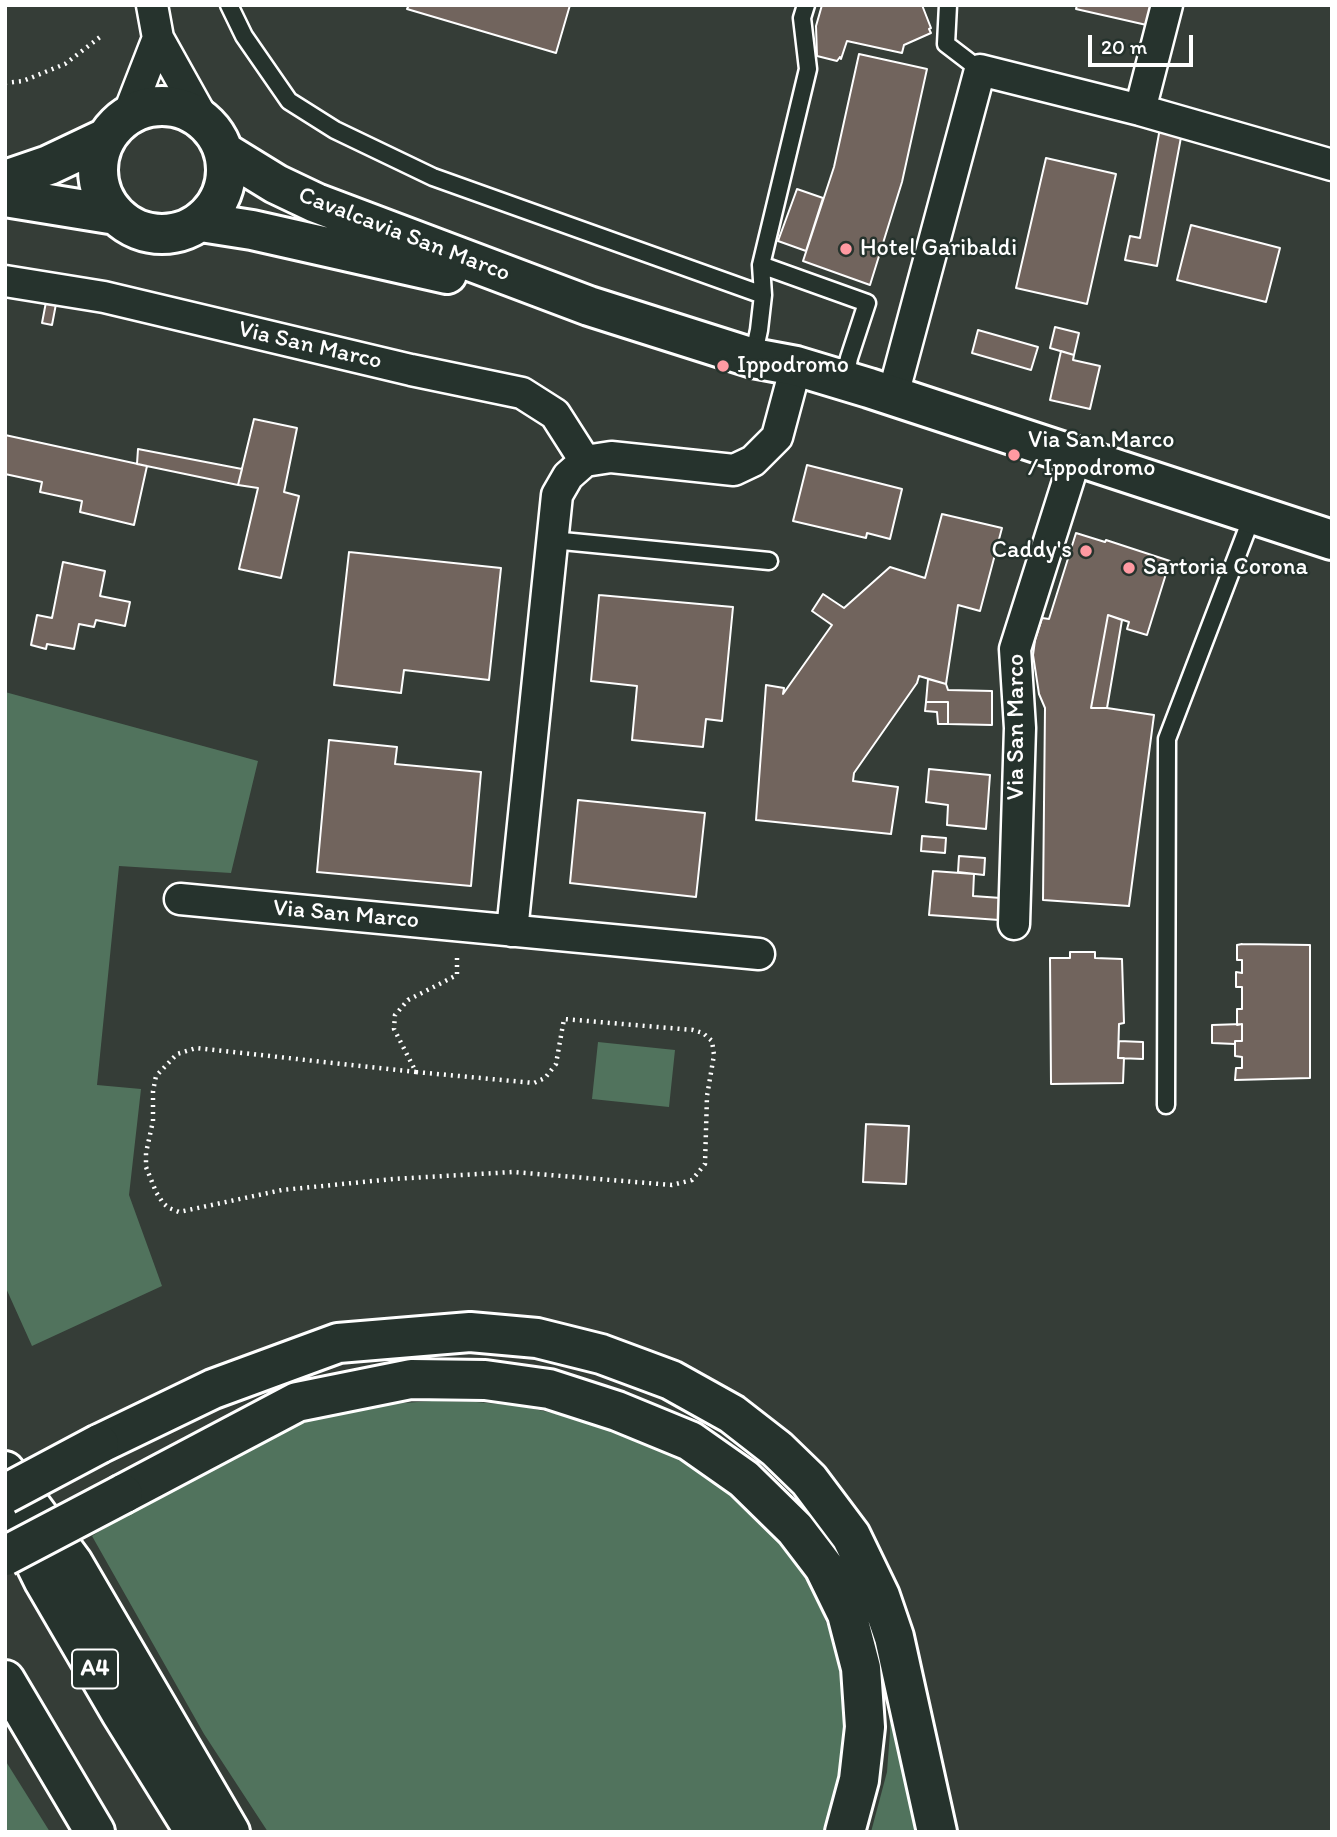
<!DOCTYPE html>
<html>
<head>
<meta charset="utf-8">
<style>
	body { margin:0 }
	#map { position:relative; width:1337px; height:1837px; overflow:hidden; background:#353d37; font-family:Itim,sans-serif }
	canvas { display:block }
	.frame { position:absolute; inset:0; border:7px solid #fff; pointer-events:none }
	.scale { position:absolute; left:1088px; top:35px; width:105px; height:32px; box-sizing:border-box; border:4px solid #fff; border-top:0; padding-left:9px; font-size:21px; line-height:24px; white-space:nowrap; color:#fff; -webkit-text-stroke:5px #26332d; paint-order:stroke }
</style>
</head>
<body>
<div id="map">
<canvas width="1337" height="1837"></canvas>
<div class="frame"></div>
<div class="scale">20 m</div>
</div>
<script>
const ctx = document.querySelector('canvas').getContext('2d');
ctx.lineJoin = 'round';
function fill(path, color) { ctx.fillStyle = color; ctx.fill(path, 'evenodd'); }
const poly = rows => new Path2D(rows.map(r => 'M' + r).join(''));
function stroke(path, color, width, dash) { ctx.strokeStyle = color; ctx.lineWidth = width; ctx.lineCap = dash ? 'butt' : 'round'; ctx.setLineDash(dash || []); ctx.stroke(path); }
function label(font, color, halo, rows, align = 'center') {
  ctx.font = font + ' Itim,sans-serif'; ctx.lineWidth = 5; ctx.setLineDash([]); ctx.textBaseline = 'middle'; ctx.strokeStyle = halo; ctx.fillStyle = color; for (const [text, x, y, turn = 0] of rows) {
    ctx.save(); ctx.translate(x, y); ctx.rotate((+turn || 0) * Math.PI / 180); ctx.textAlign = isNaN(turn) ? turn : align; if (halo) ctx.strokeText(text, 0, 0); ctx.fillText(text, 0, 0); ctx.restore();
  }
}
const green = poly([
	[5,692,258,761,231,873,119,866,97,1085,141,1089,129,1195,162,1286,32,1346,5,1286],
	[598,1042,675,1050,669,1107,592,1099],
	[432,1401,476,1402,520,1406,562,1415,618,1432,683,1459,719,1481,777,1534,800,1567,818,1601,832,1638,841,1677,845,1715,844,1755,838,1794,826,1832,268,1832,204,1734,92,1536,192,1473,292,1426,345,1411,389,1404],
	[889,1693,921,1832,871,1832,887,1772,890,1732],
	[5,1760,50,1832,5,1832]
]);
const building = poly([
	[409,5,570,5,556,53,407,9,409,5],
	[822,5,922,5,931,28,929,29,931,33,904,45,902,53,847,41,841,59,840,57,837,61,817,56,816,26,822,5],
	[1077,5,1156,5,1151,26,1076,9,1077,5],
	[859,54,927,69,902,182,870,285,803,261,834,167,859,54],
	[1160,128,1182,132,1157,266,1125,260,1130,236,1140,238,1160,128],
	[1046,158,1116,174,1087,304,1016,288,1046,158],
	[797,189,823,198,806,251,778,241,797,189],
	[1191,225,1280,248,1266,302,1177,280,1191,225],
	[46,302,56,304,52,325,42,323,46,302],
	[1055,327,1079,333,1074,355,1050,348,1055,327],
	[978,330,1038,347,1031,370,972,353,978,330],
	[1061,351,1074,355,1073,360,1100,366,1090,409,1050,400,1061,351],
	[254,419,297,428,284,492,299,496,281,578,239,569,258,488,238,485,254,419],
	[5,435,147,466,134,525,80,512,82,501,40,492,42,482,5,474,5,435],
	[138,449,242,469,238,485,137,464,138,449],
	[807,465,902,489,890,539,867,533,866,538,793,521,807,465],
	[942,514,1002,528,980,611,958,605,946,684,919,676,917,683,854,773,853,781,898,787,891,834,756,820,766,685,784,688,783,694,832,625,812,611,823,594,844,608,890,567,925,578,942,514],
	[1076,533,1105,542,1106,540,1170,561,1147,635,1127,629,1129,622,1108,615,1091,708,1107,708,1154,715,1129,906,1043,900,1045,708,1039,694,1033,655,1035,640,1042,618,1049,619,1076,533],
	[349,552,501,568,489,680,404,670,401,693,334,685,349,552],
	[63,562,105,571,100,596,130,602,125,626,96,620,94,627,79,624,74,649,47,644,46,649,31,645,37,615,52,618,63,562],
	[599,595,733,607,722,721,706,719,703,747,632,740,637,686,591,681,599,595],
	[1108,615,1122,620,1107,708,1091,708,1108,615],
	[928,679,946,684,948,690,992,691,992,725,948,724,948,702,926,702,928,679],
	[926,702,948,702,948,724,938,724,937,712,925,711,926,702],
	[329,740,397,747,395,764,481,772,471,886,317,872,329,740],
	[929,769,990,775,986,829,947,825,948,805,926,802,929,769],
	[578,800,705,813,696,897,570,883,578,800],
	[922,836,946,838,945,853,921,851,922,836],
	[959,856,985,858,984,875,958,872,959,856],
	[933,871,974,874,973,896,1001,898,999,920,929,915,933,871],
	[1242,944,1310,945,1310,1078,1235,1080,1236,1068,1242,1068,1242,1057,1235,1056,1235,1041,1242,1041,1242,1024,1237,1025,1237,1009,1242,1009,1242,987,1236,987,1236,972,1242,973,1242,960,1237,960,1237,945,1242,944],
	[1070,952,1095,952,1095,958,1122,959,1124,1023,1119,1024,1118,1058,1124,1058,1123,1083,1051,1084,1050,958,1070,958,1070,952],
	[1242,1024,1242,1041,1235,1041,1235,1044,1212,1043,1212,1025,1242,1024],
	[1119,1041,1143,1042,1143,1059,1118,1058,1119,1041],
	[866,1124,909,1126,906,1184,863,1182,866,1124]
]);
const path = poly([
	[5,83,23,81,65,64,100,37],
	[416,1072,534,1083,545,1078,556,1064,564,1019,693,1030,703,1033,712,1041,714,1055,707,1096,705,1164,692,1180,672,1185,513,1172,393,1179,282,1190,179,1212,169,1208,163,1203,156,1192,146,1167,146,1153,153,1121,153,1091,156,1076,177,1054,196,1048,416,1072,394,1029,395,1015,408,1000,457,975,457,958]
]);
const lane = poly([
	[229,5,244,36,289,101,335,130,433,177,763,295],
	[948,5,946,44,980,70],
	[761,265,867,303,849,358,845,380],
	[753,358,759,330,763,295,761,265,808,69,802,18,806,5],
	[552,540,769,561],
	[1166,1105,1167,739,1253,514]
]);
const street = poly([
	[152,5,158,38,207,126],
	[1140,110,1167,5],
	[128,115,158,38],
	[5,281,104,297,411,370,522,393,555,414,585,461],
	[893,395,980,70,1140,110,1332,165],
	[180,899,759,954],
	[1014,924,1020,728,1015,649,1076,456],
	[512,931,557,495,568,476,585,461,611,457,734,470,753,461,777,437,796,366]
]);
const secondary = poly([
	'98 170a64 64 0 1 1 128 0a64 64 0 1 1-128 0Z',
	[224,152,276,184,316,203,589,306,753,358,796,366,869,388,1332,540],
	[5,180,49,165,106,138],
	[5,197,116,215],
	[201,222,252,230,447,274]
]);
const highway = poly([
	[99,1444,213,1389,338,1343,470,1332,537,1338,601,1354,671,1380,732,1414,777,1449,809,1480,851,1536,880,1596,894,1637,937,1832],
	[5,1471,73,1563,230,1832],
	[123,1494,297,1402,411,1379,485,1380,549,1389,617,1411,690,1441,744,1479,795,1529,824,1567,847,1614,861,1668,865,1727,859,1780,845,1832],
	[12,1516,44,1581,121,1713,195,1832],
	[5,1680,95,1832]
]);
const highwayBridge = poly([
	[5,1494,99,1444],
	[5,1556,123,1494]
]);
const markers = [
	[846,249,7,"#ff9aa2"],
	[723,366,7,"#ff9aa2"],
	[1014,455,7,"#ff9aa2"],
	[1086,551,7,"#ff9aa2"],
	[1129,568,7,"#ff9aa2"]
];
const shields = [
	[95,1669,46]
];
const shieldNames = [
	["A4",95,1669]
];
const streetNames = [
	["Cavalcavia San Marco",404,235,21],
	["Via San Marco",310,346,13],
	["Via San Marco",1017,727,-90],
	["Via San Marco",346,915,5]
];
const poiNames = [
	["Hotel Garibaldi",860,249],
	["Ippodromo",737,366],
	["Via San Marco",1028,441],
	["/ Ippodromo",1028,469],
	["Caddy's",1072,551,"right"],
	["Sartoria Corona",1143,568]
];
fill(green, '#51735d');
fill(building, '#71645d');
stroke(building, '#fff', 2);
stroke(lane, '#fff', 21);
stroke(street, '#fff', 35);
stroke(secondary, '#fff', 44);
stroke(highway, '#fff', 44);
stroke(path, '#fff', 4.5, [2, 5]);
stroke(lane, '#26332d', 16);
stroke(street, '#26332d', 30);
stroke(secondary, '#26332d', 38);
stroke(highway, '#26332d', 38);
stroke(highwayBridge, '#fff', 44, []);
stroke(highwayBridge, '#26332d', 38);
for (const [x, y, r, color] of markers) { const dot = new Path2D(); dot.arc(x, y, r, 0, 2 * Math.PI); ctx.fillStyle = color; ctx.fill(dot); stroke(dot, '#26332d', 2.5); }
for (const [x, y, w] of shields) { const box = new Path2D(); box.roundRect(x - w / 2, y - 19.5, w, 39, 5); ctx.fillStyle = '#26332d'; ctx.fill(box); stroke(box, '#fff', 2); }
label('bold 23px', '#fff', null, shieldNames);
label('24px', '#fff', '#26332d', streetNames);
label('24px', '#fff', '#26332d', poiNames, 'left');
</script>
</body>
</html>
